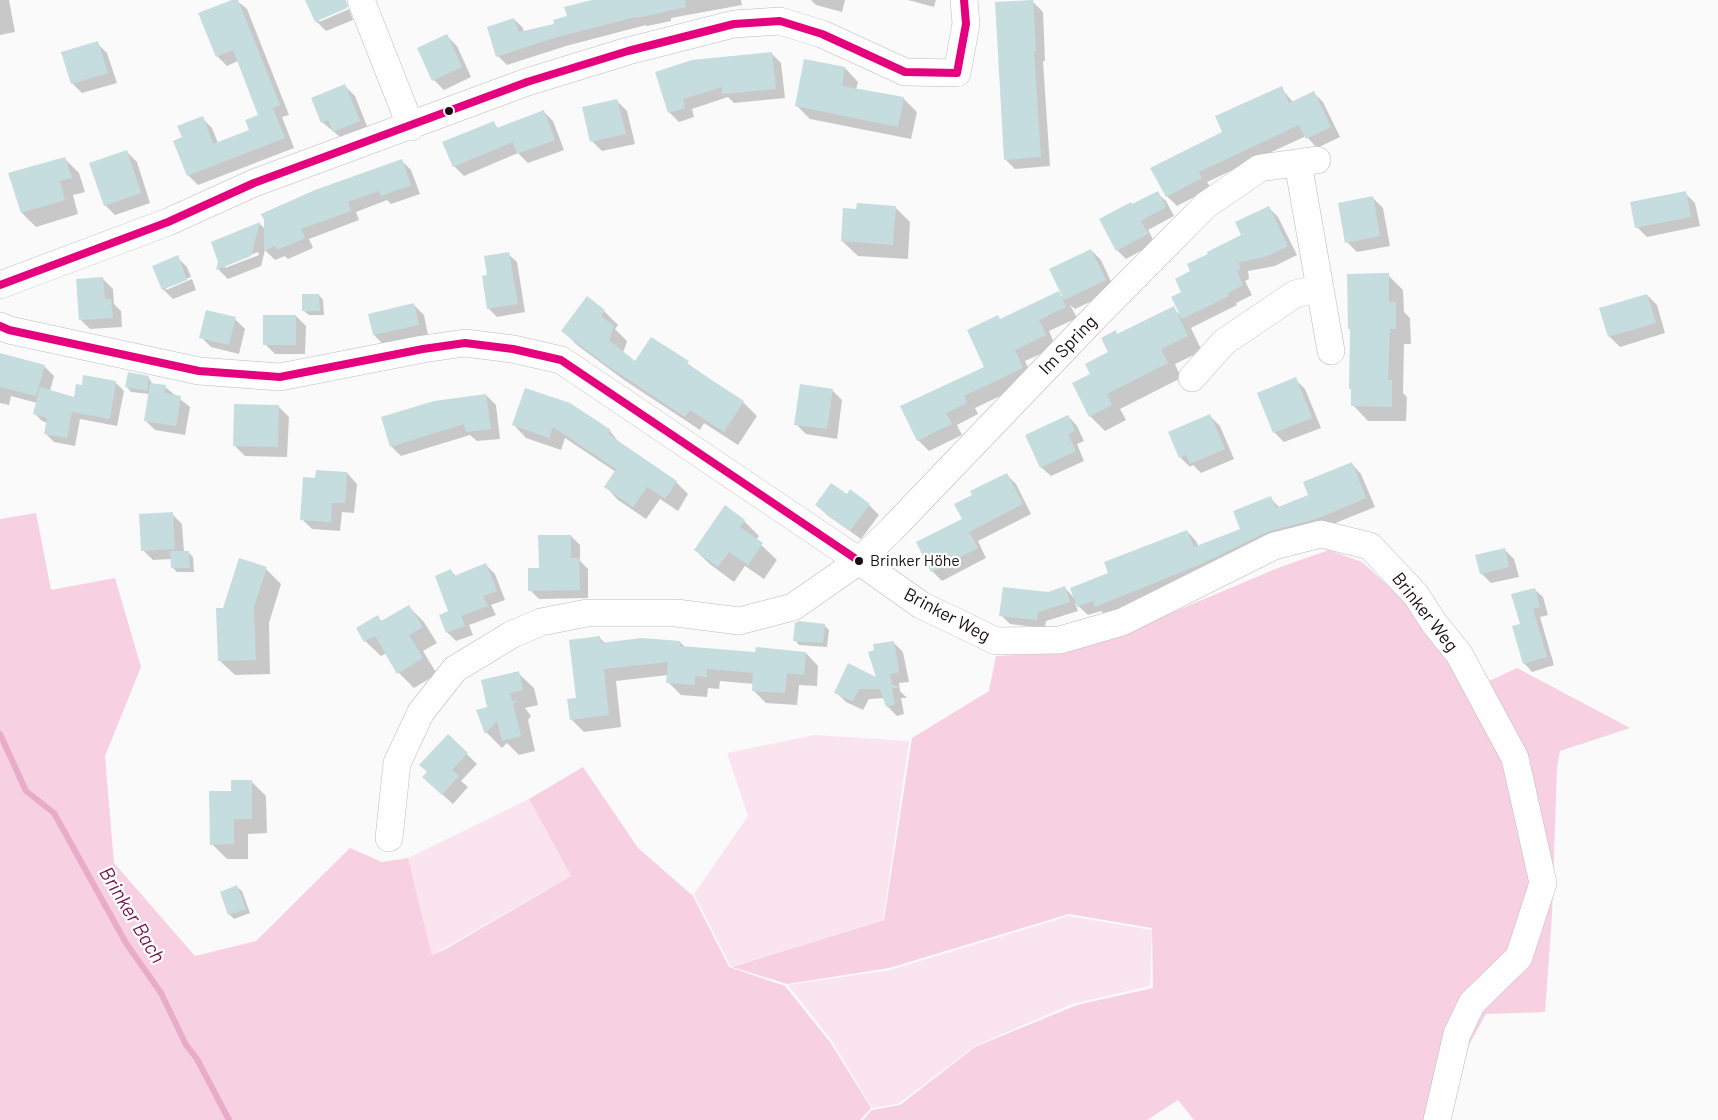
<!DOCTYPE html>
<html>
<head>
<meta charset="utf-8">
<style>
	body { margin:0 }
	canvas { display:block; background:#fafafa }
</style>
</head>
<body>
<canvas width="1718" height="1120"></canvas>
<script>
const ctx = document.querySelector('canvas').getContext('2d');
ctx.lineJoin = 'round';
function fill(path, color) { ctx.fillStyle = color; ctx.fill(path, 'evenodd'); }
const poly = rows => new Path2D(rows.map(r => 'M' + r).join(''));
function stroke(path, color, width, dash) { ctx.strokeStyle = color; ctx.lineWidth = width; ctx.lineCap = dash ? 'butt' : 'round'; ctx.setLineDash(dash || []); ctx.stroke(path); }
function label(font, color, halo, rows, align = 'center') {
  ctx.font = font + ' Barlow,sans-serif'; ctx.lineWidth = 4.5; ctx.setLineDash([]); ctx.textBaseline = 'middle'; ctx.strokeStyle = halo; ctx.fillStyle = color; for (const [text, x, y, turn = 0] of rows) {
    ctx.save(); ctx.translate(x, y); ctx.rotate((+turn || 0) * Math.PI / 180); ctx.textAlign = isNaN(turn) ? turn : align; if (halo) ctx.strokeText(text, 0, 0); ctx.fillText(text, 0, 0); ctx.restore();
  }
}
const green = poly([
	[815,735,909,741,883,920,731,967,694,894,748,816,727,753],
	[529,799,571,876,432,955,408,858],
	[1069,916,1152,930,1150,986,1072,1004,975,1046,898,1104,872,1108,832,1041,788,985,890,970]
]);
const forest = poly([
	[36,513,51,590,115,578,141,667,105,756,114,863,195,956,256,941,350,848,382,862,408,858,432,955,444,950,571,876,529,799,583,767,638,848,693,896,729,967,785,986,830,1042,871,1108,860,1120,0,1120,0,519],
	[1329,550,1362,562,1407,603,1470,690,1517,668,1630,728,1560,751,1557,767,1552,915,1545,1012,1486,1014,1463,1056,1448,1120,1194,1120,1178,1100,1147,1120,863,1120,872,1110,900,1105,975,1047,1077,1005,1153,988,1152,928,1069,914,889,968,787,984,732,967,884,920,912,738,989,691,996,656,1058,653,1121,634,1278,568]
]);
const shadow = poly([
	[0,0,9,0,15,32,0,35],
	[236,0,247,9,289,115,282,117,294,148,198,185,188,175,183,138,202,118,212,128,218,143,251,131,260,116,238,61,227,66,217,56],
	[307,0,345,0,348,6,319,19,319,22,349,9,353,20,326,31,316,21],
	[599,0,741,0,742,5,671,18,671,21,647,26,646,25,566,46,507,65,498,56,514,19,523,28,524,33,555,25],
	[811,0,845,0,842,12,816,5],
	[908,0,936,0,934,7],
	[1033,2,1043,12,1045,61,1043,61,1050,166,1015,169,1005,159],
	[447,36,457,46,471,77,444,90,434,80],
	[97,43,107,53,117,83,82,93,72,83],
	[771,53,781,63,785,98,734,103,728,97,692,109,694,117,679,122,669,112,657,73],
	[845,68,858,82,856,90,903,98,917,112,911,139,810,119,797,106],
	[345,86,355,96,369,131,345,141,322,122],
	[1281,88,1293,102,1314,93,1323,102,1340,137,1317,148,1306,136,1207,182,1211,188,1177,206,1167,196,1224,132],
	[617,101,627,111,635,144,602,151,592,141],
	[544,112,553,121,564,150,528,163,518,153,464,176,454,166,493,123,499,129],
	[127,152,137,162,150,203,115,215,105,205],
	[65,159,79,173,85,192,73,195,78,214,36,227,22,213],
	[401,160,411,170,420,194,391,204,387,200,356,212,359,220,309,239,313,248,288,259,285,256,275,260,265,250,261,266,228,279,218,269,220,261,212,243,260,224,266,230],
	[258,252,259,255,225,268,225,265],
	[1157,193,1166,201,1174,216,1148,230,1155,243,1126,259,1117,250,1132,205],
	[1685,193,1695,203,1700,226,1647,237,1637,227],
	[1373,198,1383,208,1390,246,1357,252,1347,242],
	[895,207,910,222,908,259,858,256,842,241,858,210],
	[1269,208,1278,217,1297,255,1275,266,1248,271,1249,279,1245,281,1252,295,1236,303,1237,305,1191,328,1202,351,1175,364,1181,378,1120,409,1126,420,1105,431,1090,416,1092,375,1110,353,1115,332,1118,335,1173,308,1181,316,1183,293,1192,272,1243,236],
	[1091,250,1101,260,1115,290,1075,309,1070,305,1077,318,1049,331,1056,347,1025,361,1034,380,975,408,978,414,957,425,962,435,929,451,918,440,986,368,1001,320,1058,293,1065,299],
	[508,254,517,262,525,312,497,317,488,308,489,276],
	[177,257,187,267,191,277,166,287,166,290,192,279,196,290,173,299,163,289],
	[1388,275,1403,290,1404,312,1410,318,1411,344,1404,344,1403,393,1407,397,1406,421,1368,421,1353,405,1352,331,1349,328],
	[103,279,113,289,114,304,121,311,122,327,90,329,80,319],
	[319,295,323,300,324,315,309,315,304,311],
	[1647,295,1657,305,1665,333,1620,347,1610,337,1601,309],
	[414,305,424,315,428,335,384,345,374,335],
	[604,311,618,325,615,329,627,341,623,353,636,363,652,339,743,402,757,416,738,445,704,423,700,430,624,380,577,345,563,331],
	[296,316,306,326,305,354,275,354,265,344],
	[235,319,245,329,239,354,211,347,201,337],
	[0,354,44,366,54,376,50,391,75,398,116,383,124,391,117,426,80,419,75,446,54,442,46,434,48,423,42,421,34,413,37,403,11,396,9,405,0,403],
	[149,378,153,385,165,387,190,407,185,435,155,430,145,420,150,394,131,392,127,387],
	[1295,379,1305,389,1321,428,1284,442,1274,432],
	[526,390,610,431,621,445,676,482,688,494,678,511,660,499,646,519,618,500,606,487,616,472,565,438,561,450,526,438,514,425],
	[832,390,842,400,837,439,806,434,796,424],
	[486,395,496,405,500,439,477,441,470,435,401,456,391,446],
	[279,407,289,417,287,457,245,456,235,446],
	[1068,416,1077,426,1084,441,1077,444,1084,461,1051,476,1041,467],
	[1210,416,1220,426,1234,459,1201,473,1193,465,1190,467,1180,457],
	[1352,464,1361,474,1375,507,1106,616,1101,611,1088,615,1075,603,1078,611,1046,621,1045,628,1010,624,1001,615,1048,594,1065,588,1076,600,1110,574,1187,531,1196,541,1199,547,1242,530,1270,498,1280,508,1310,496],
	[347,473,357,484,354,513,342,512,340,531,312,529,302,519,316,480],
	[1006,474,1016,484,1031,514,978,541,986,558,942,581,932,571,964,519],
	[847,496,869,505,879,515,861,539,827,515,817,505],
	[172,514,182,524,184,552,188,552,193,557,194,572,177,572,173,568,172,559,153,560,143,550],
	[744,521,759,536,756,540,777,560,764,579,745,566,734,582,711,565,695,550],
	[571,536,580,545,580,561,588,569,588,598,539,599,530,590,540,570],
	[1504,549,1514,559,1519,577,1491,583,1481,573],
	[486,565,495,574,505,600,491,605,496,615,469,625,473,635,456,641,447,632,450,612,451,571,457,577],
	[266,569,281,584,269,623,270,674,235,675,219,660,224,609],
	[1534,589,1543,597,1548,615,1540,617,1554,665,1532,672,1524,663,1522,625],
	[409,607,424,622,437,643,423,651,437,674,414,688,399,673,387,653,381,656,365,641,377,617,383,622],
	[824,625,829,630,827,647,799,645,795,640],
	[600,638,606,644,680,642,686,648,756,654,806,653,818,666,817,686,799,685,797,705,766,703,753,690,754,684,720,681,719,689,708,688,707,697,681,695,668,682,668,675,616,681,621,727,584,732,571,719],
	[893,642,903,652,909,682,899,683,900,691,907,698,901,698,904,714,897,716,887,706,885,698,869,699,863,710,846,702,836,692,879,680],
	[518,673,534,688,538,705,525,708,531,716,528,720,535,751,519,755,507,743,502,748,487,733,478,711,489,708],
	[448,736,477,764,461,781,468,787,453,804,434,787],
	[251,781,266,796,267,833,248,834,248,859,227,859,212,844,233,793],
	[237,887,242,891,250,913,234,919,229,914]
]);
const stream = poly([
	[0,734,26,791,54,813,126,943,161,993,186,1045,197,1059,229,1120]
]);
const building = poly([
	[232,0,238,0,280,105,273,108,285,138,187,176,173,141,182,137,177,126,203,116,213,144,249,130,245,120,258,115,233,50,216,57,198,13],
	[305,0,346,0,347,8,315,22],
	[592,0,685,0,686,7,637,18,636,17,557,37,496,57,487,27,514,18,519,32,554,24,553,20,567,16,564,7],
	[1033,0,1036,51,1034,51,1041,157,1004,160,995,2],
	[447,34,462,67,432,81,417,48],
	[98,41,108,73,71,84,61,52],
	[772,52,776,89,722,94,722,87,683,99,685,108,668,113,655,72,692,60],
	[804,59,845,67,842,86,904,97,898,127,795,106],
	[345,84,360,121,333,132,328,120,321,123,311,98],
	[1282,86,1289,103,1314,91,1331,127,1306,139,1299,125,1199,172,1202,178,1166,197,1150,168,1222,132,1215,116],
	[617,99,626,134,590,142,582,107],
	[544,110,555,140,517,154,513,142,453,167,442,142,494,121,497,128],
	[127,150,141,193,104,206,89,163],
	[65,157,72,178,60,181,65,200,21,213,8,173],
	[402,159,411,185,381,196,379,191,348,202,351,211,301,229,305,238,277,250,275,246,264,251,264,220,261,214,315,190],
	[1158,191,1166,207,1141,221,1148,234,1116,251,1099,219,1131,202,1132,204],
	[1686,191,1691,217,1635,228,1630,202],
	[1373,196,1380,236,1345,243,1338,203],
	[857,203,896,206,893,245,841,241,843,208,856,209],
	[1269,206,1288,246,1265,257,1239,262,1240,270,1237,271,1243,285,1228,293,1229,296,1182,319,1171,297,1181,292,1175,279,1190,271,1187,264,1208,254,1207,252,1241,235,1235,222],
	[260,222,251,256,216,270,218,262,211,242],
	[1091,249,1106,280,1064,300,1049,269],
	[509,252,518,304,487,309,482,276,487,275,484,256],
	[178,255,187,280,162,290,152,266],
	[1389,273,1389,302,1396,302,1396,329,1390,329,1388,380,1392,380,1392,407,1351,406,1351,389,1349,389,1350,329,1348,329,1347,274],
	[103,277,105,299,111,299,113,318,79,320,76,279],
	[1059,291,1066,307,1039,320,1046,335,1015,350,1023,368,964,396,967,403,946,413,952,424,917,441,900,406,984,367,967,330,998,315,1000,319],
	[302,294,319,294,320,311,302,311],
	[1647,294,1656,323,1608,337,1599,308],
	[587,296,605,310,601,316,614,326,609,340,635,361,651,337,689,361,687,364,744,401,724,432,690,410,685,417,608,366,561,331],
	[414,303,419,325,373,335,368,314],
	[1174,306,1188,336,1161,349,1168,363,1107,394,1112,405,1089,417,1072,383,1090,374,1085,364,1108,352,1101,338,1116,330,1117,334],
	[206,310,236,317,229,345,199,338],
	[263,315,296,315,296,345,263,345],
	[0,353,45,365,36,396,0,387],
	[128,372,149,376,147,391,125,387],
	[83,375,116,381,110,419,72,412,67,438,44,434,47,418,33,414,40,387,74,397,76,384,82,385],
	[1296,377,1312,418,1273,433,1257,393],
	[150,383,166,385,165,393,181,396,176,426,144,421],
	[800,384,833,389,827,429,794,425],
	[525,388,570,403,611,430,608,434,677,481,665,499,647,487,633,507,604,487,616,469,553,427,549,438,512,425],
	[486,394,491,429,466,432,464,424,390,447,381,417,434,401],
	[234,404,279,405,278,447,233,446],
	[1210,414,1225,449,1190,464,1186,455,1179,458,1168,432],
	[1068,415,1075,431,1068,434,1076,451,1040,468,1025,435],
	[1352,462,1366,498,1316,519,1267,532,1201,564,1095,607,1093,601,1077,607,1070,588,1108,573,1104,562,1187,530,1194,547,1240,529,1233,511,1271,496,1276,508,1308,495,1303,482],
	[316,470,347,472,345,503,332,503,331,522,300,520,303,477,315,478],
	[1007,473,1023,504,969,532,978,548,931,572,916,542,962,519,954,504,972,495,970,491],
	[831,483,847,494,850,489,870,504,850,531,815,505],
	[725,505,745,520,740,527,763,543,748,565,729,552,718,567,694,550],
	[173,512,175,549,141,551,139,514],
	[538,535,571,535,571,558,579,558,580,590,528,591,528,568,539,568],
	[1505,548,1509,567,1480,574,1475,555],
	[170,551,189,551,190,568,171,568],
	[239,558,267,567,254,607,256,660,218,661,216,608,223,608],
	[486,563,497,591,483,596,488,606,461,616,465,626,446,633,439,615,448,611,435,576,451,569,454,576],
	[1065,586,1070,602,1038,612,1037,620,999,616,1003,587,1048,592],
	[1535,588,1540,607,1533,609,1547,657,1523,664,1512,626,1520,624,1511,594],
	[409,605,423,627,409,635,423,658,397,674,375,636,364,642,356,628,378,615,381,621],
	[799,621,825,624,823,643,793,641,795,623],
	[600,636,601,643,642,638,680,641,680,646,755,652,756,647,806,652,804,675,787,673,785,693,752,691,753,673,707,669,707,677,695,676,695,685,666,683,668,662,604,669,609,715,570,720,567,699,576,698,569,640],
	[894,641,899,672,890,674,892,684,900,688,892,688,895,705,886,707,880,689,859,689,853,701,834,693,848,663,876,677,868,652,874,650,873,644],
	[519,671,523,690,510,693,512,701,517,700,513,704,521,736,502,741,497,721,485,734,476,710,487,707,481,680],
	[448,734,468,753,452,770,459,776,442,795,422,777,427,772,419,765],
	[231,780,252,780,252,819,234,819,234,844,210,845,209,791,231,791],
	[237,885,246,909,228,915,220,892]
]);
const minor = poly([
	[361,0,411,127],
	[1298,163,1331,351],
	[0,285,168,222,254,183,527,82,628,51,734,24,780,21,822,34,905,72,957,73,966,24,964,0],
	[0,326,9,330,199,371,280,377,423,349,465,343,513,349,561,360,859,561,921,605,996,641,1060,640,1122,622,1274,546,1321,534,1370,546,1416,595,1434,623,1459,654,1515,758,1543,883,1519,957,1472,1003,1457,1034,1437,1120],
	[1192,378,1224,342,1295,294,1320,288],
	[389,838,397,763,421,712,455,669,511,635,541,622,587,613,676,613,739,621,793,607,859,561,891,530,1098,314,1206,205,1260,168,1317,160]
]);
const bus1 = poly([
	[0,285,168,222,254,183,527,82,628,51,734,24,780,21,822,34,905,72,957,73,966,24,964,0],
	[0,326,9,330,199,371,280,377,423,349,465,343,513,349,561,360,859,561]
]);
const markers = [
	[449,111,5,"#190e13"],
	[859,561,5,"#190e13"]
];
const busNames = [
	["Brinker Höhe",870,561]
];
const streetNames = [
	["Im Spring",1068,345,-46],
	["Brinker Weg",1425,612,52],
	["Brinker Weg",947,615,28]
];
const waterNames = [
	["Brinker Bach",132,915,59]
];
fill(green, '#fae5ee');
fill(forest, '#f7d0e2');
fill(shadow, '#0003');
stroke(stream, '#e8abc8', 6);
fill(building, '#c5dddf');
stroke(minor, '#bfb9bb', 28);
stroke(minor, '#fefefe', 27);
stroke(bus1, '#e5007d', 8);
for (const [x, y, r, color] of markers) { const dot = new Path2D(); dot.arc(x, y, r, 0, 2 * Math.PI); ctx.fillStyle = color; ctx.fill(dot); stroke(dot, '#fff', 2); }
label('16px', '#190e13', '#fff', busNames, 'left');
label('18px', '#190e13', '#fff', streetNames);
label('italic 20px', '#78114e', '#fff', waterNames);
</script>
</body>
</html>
